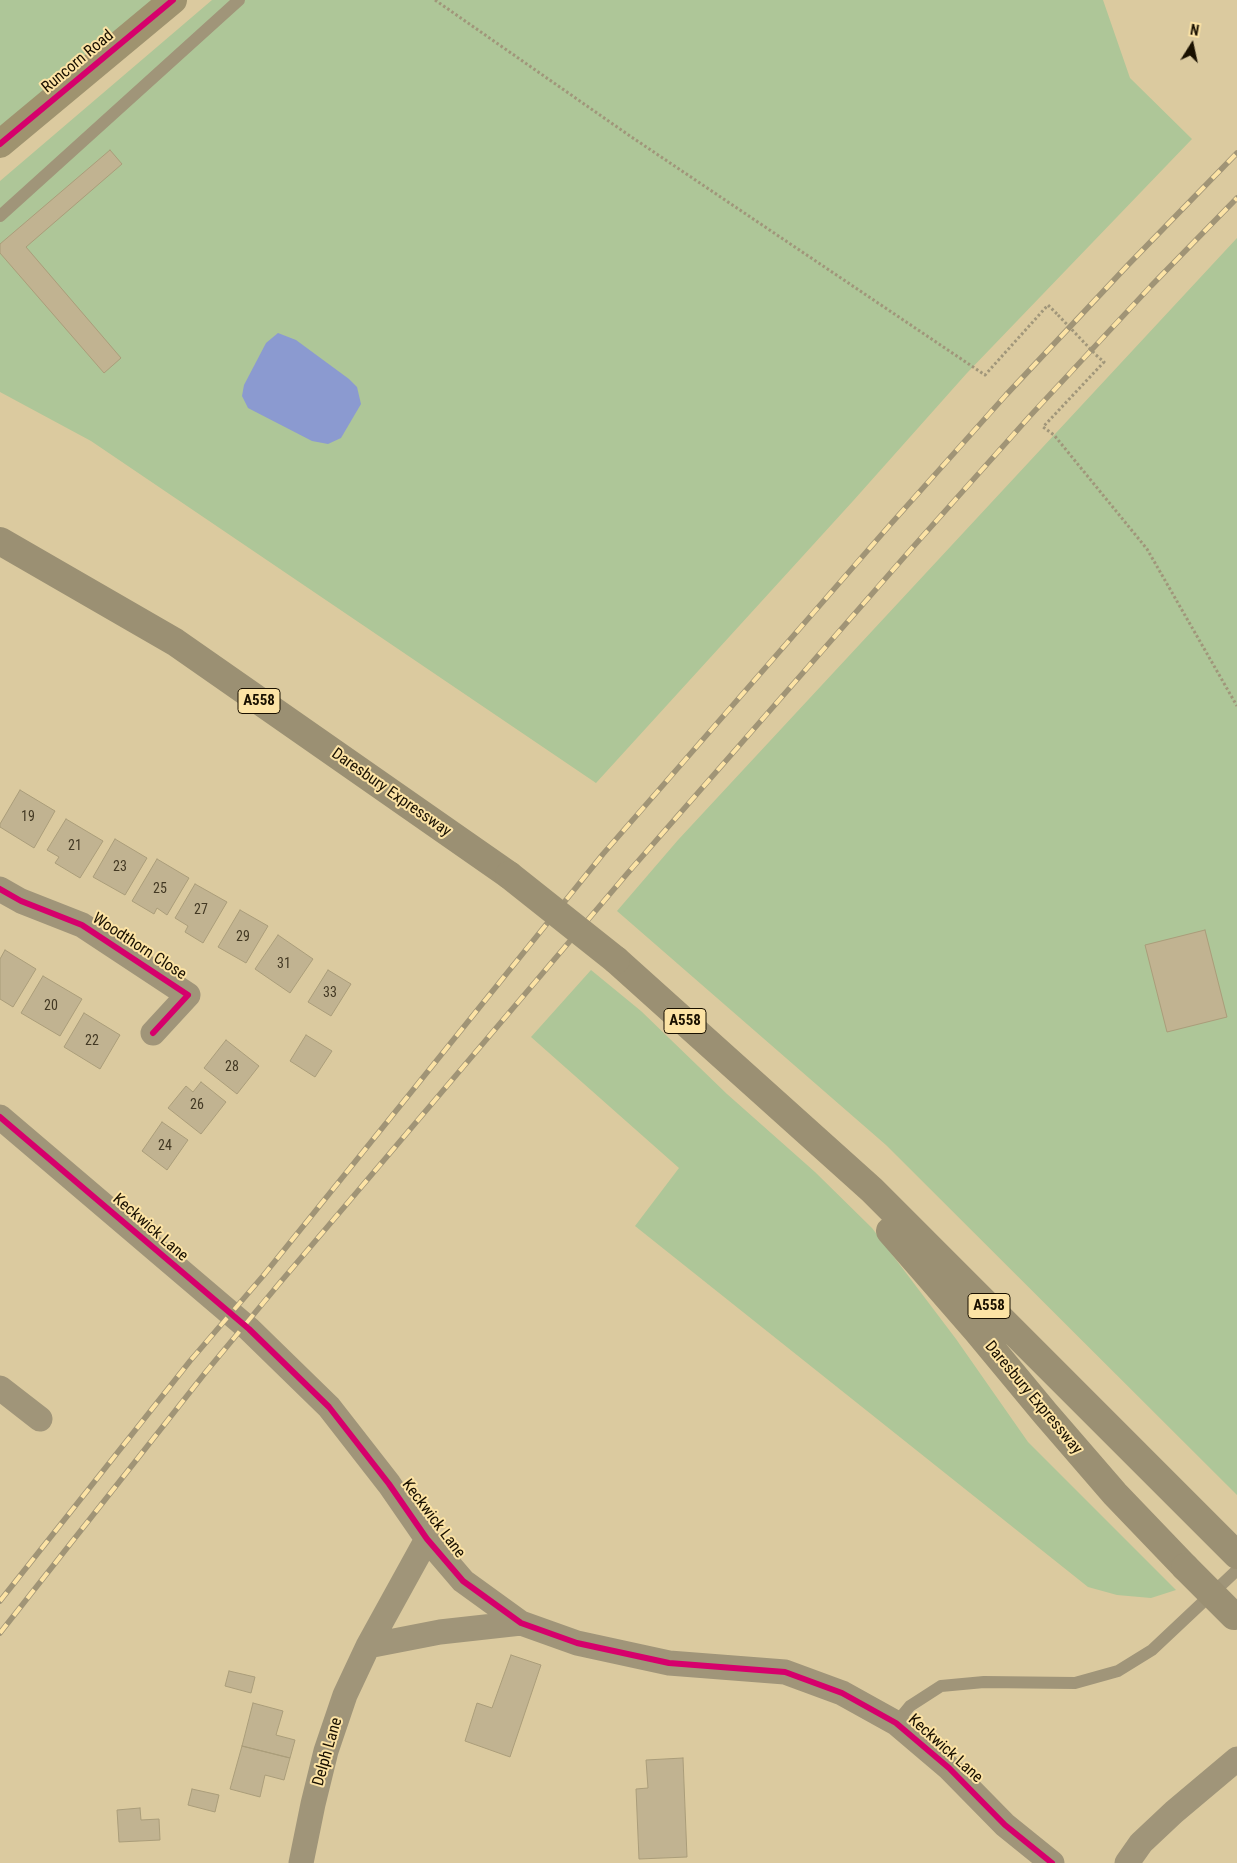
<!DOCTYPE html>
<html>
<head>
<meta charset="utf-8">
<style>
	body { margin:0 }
	#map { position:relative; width:1237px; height:1863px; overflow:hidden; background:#dbca9f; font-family:"Roboto Condensed",sans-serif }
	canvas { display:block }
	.north { position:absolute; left:1167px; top:20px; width:50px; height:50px; -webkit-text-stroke:4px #fce3a5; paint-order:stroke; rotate:10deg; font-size:14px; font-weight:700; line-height:20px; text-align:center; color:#191000 }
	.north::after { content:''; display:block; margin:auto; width:18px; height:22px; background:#191000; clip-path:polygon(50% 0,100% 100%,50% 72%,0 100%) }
</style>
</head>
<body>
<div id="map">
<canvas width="1237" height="1863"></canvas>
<div class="north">N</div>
</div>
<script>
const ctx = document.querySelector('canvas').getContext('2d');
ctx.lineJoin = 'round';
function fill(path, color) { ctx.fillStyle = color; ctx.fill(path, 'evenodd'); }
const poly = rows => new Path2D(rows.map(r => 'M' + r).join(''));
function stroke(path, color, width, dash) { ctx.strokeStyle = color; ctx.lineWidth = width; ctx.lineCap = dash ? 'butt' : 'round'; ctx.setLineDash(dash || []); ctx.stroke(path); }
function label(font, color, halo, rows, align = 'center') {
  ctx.font = font + ' "Roboto Condensed",sans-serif'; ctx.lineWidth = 4; ctx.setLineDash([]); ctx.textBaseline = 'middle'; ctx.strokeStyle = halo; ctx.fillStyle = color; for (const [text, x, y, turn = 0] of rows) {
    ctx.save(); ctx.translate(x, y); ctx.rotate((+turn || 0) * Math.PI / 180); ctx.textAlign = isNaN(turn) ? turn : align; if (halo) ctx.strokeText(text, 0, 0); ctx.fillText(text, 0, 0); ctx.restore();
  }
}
const green = poly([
	[0,0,173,0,0,144],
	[212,0,1103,0,1130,78,1192,139,967,373,853,501,596,783,91,441,0,392,0,181],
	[1237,238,1237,1495,886,1145,617,911,678,840],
	[591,970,641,1011,727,1094,815,1172,872,1228,956,1339,1028,1442,1176,1590,1151,1598,1117,1595,1088,1587,635,1226,679,1168,531,1037]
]);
const water = poly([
	[278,333,296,340,349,379,357,387,361,404,341,438,328,444,312,441,248,408,242,396,244,385,266,343]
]);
const building = poly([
	[110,150,122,164,26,247,121,358,104,373,0,253,0,244,110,150],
	[20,790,55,811,34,848,0,827,0,824,20,790],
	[66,819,103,841,80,878,55,863,59,857,47,850,66,819],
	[115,839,147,858,125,895,93,877,115,839],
	[157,859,189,878,167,915,157,908,154,914,132,901,157,859],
	[195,884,227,902,203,943,185,932,188,926,175,918,195,884],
	[240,910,268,926,246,963,218,947,240,910],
	[1205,930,1227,1017,1167,1032,1145,945,1205,930],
	[278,935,313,959,290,993,255,969,278,935],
	[5,950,36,969,13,1007,0,999,0,959,5,950],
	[328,970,351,984,331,1016,308,1002,328,970],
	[43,976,82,999,60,1036,21,1013,43,976],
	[84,1013,120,1035,100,1069,64,1047,84,1013],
	[306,1035,332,1051,315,1077,290,1061,306,1035],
	[226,1040,259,1066,237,1094,204,1068,226,1040],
	[201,1082,226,1102,201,1134,168,1108,186,1086,193,1092,201,1082],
	[162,1122,188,1140,167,1170,142,1151,162,1122],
	[511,1655,541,1665,510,1757,465,1741,477,1703,492,1708,511,1655],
	[229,1671,255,1677,251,1693,225,1686,229,1671],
	[253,1703,283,1711,276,1735,295,1740,290,1758,242,1746,253,1703],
	[242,1746,290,1758,284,1780,265,1775,260,1797,230,1789,242,1746],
	[683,1758,687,1857,639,1859,636,1789,648,1788,646,1760,683,1758],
	[192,1789,219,1795,215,1812,188,1805,192,1789],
	[140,1808,141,1820,159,1819,160,1840,119,1842,117,1810,140,1808]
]);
const path = poly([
	[435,0,630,136,985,375,1048,305,1058,315],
	[1096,355,1104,362,1043,427,1054,435,1147,549,1237,706]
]);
const lane = poly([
	[0,216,239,0],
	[896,1723,910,1706,941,1686,984,1682,1075,1683,1118,1671,1152,1650,1237,1570]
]);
const street = poly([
	[0,889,21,901,82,925,188,995,153,1033],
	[0,1117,249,1329,329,1407,389,1484,427,1539,463,1581,521,1623,577,1643,669,1663,785,1672,842,1693,896,1723,949,1768,1005,1825,1052,1863],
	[0,1388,40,1419],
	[368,1646,440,1632,521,1623],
	[301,1863,313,1804,326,1751,345,1695,368,1646,427,1539],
	[1127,1863,1141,1843,1174,1812,1237,1759]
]);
const secondary = poly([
	[0,144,173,0]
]);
const primary = poly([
	[0,541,175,642,509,875],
	[616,960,872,1190,1237,1555],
	[890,1231,977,1331,1045,1413,1115,1494,1185,1567]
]);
const rail = poly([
	[0,1601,190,1361,263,1276,603,854,889,526,1006,395,1128,265,1237,153],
	[0,1633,205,1373,278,1285,626,875,913,547,1030,416,1151,286,1237,198]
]);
const pathBridge = poly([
	[1058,315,1096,355]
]);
const primaryBridge = poly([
	[509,875,616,960],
	[1185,1567,1234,1616]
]);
const cycleway = poly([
	[0,144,173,0],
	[0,889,21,901,82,925,188,995,153,1033],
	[0,1117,249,1329,329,1407,389,1484,427,1539,463,1581,521,1623,577,1643,669,1663,785,1672,842,1693,896,1723,949,1768,1005,1825,1052,1863]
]);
const numberNames = [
	["19",28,817],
	["21",75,846],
	["23",120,867],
	["25",160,889],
	["27",201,910],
	["29",243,937],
	["31",284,964],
	["33",330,993],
	["20",51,1006],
	["22",92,1041],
	["28",232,1067],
	["26",197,1105],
	["24",165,1146]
];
const shields = [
	[259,701,42],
	[685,1021,42],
	[989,1306,42]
];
const shieldNames = [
	["A558",259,701],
	["A558",685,1021],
	["A558",989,1306]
];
const streetNames = [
	["Runcorn Road",78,62,-40],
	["Daresbury Expressway",391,793,35],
	["Woodthorn Close",139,947,33],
	["Keckwick Lane",150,1228,41],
	["Daresbury Expressway",1033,1398,50],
	["Keckwick Lane",433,1519,53],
	["Keckwick Lane",945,1749,42],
	["Delph Lane",328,1752,-74]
];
fill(green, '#aec698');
fill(water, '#8b9ad0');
fill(building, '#c1b391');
stroke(building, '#aa9d7a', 1);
stroke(path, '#a0967a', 3, [2.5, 2.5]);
stroke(lane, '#a09579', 12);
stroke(street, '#a09579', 25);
stroke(secondary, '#9f936f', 28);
stroke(primary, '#9b9073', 28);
stroke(rail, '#a09476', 5.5);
stroke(rail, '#fce3a5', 4, [11]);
stroke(pathBridge, '#a0967a', 3, [2.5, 2.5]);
stroke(primaryBridge, '#9b9073', 28);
stroke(cycleway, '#d6006c', 6);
label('14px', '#433924', null, numberNames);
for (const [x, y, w] of shields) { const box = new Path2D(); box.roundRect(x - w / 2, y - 12.5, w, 25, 4); ctx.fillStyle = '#fce3a5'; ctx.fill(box); stroke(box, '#191000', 1); }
label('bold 15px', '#191000', null, shieldNames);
label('16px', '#191000', '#fce3a5', streetNames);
</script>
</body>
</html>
